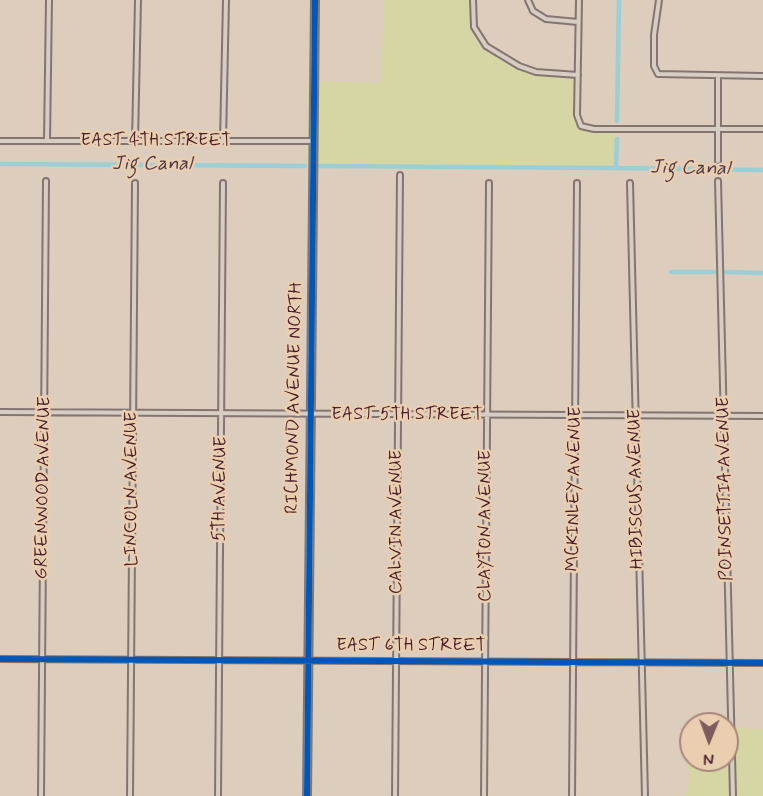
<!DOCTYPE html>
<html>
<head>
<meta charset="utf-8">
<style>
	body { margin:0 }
	#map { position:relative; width:763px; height:796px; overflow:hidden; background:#dccdbd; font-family:Mynerve,sans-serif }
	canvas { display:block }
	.north { position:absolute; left:679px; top:712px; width:60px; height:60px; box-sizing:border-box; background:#e9ceb0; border:2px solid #a9887b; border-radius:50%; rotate:181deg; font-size:16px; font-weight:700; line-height:24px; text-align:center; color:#4a1f2b }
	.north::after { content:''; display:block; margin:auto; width:21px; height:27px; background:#7d5c5e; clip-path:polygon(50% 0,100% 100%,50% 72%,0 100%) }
</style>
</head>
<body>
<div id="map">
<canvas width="763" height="796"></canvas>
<div class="north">N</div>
</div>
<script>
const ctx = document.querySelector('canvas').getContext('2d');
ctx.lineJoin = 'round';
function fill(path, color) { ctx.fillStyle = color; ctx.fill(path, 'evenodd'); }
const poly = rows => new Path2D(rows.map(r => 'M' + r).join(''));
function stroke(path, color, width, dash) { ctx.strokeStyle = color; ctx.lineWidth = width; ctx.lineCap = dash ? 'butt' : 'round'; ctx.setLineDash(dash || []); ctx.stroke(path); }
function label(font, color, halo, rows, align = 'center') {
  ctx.font = font + ' Mynerve,sans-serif'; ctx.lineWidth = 5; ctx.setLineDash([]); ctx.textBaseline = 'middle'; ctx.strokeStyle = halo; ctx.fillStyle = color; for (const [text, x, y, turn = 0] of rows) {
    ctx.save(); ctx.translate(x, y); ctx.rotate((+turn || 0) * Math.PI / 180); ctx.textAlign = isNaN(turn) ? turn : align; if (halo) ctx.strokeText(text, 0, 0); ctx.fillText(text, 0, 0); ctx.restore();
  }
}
const green = poly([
	[384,0,470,0,473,30,480,44,522,69,548,76,575,78,577,124,588,130,615,131,615,169,314,165,315,81,381,83],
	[311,81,310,165,306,165,308,82],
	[734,728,763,729,763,796,685,796,690,777,687,761,691,753,691,760,727,760,727,731]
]);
const canal = poly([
	[617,121,619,0],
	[0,164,305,166],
	[319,166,616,168,617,139],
	[616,168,763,170],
	[671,272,717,272],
	[724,272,763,273]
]);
const street = poly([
	[473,0,474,27,486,46,519,66,536,72,578,75],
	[528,0,533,11,546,19,578,22],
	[579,0,577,115,581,126,594,129,763,129],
	[659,0,654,35,654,66,658,74,763,76],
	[0,141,312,141],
	[47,141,49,0],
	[135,141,138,0],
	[223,141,226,0],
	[718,161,718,76],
	[718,181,733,796],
	[630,183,645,796],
	[0,412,763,416],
	[0,659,763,663],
	[41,796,46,181],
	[130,796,135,183],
	[218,796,223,183],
	[395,796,400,175],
	[484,796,489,183],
	[572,796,577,183]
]);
const secondary = poly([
	[307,796,315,0]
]);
const cycleway = poly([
	[0,659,763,663],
	[307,796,315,0]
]);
const streetNames = [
	["EAST 4TH STREET",156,141],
	["RICHMOND AVENUE NORTH",295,398,-89],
	["EAST 5TH STREET",407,415],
	["GREENWOOD AVENUE",44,488,-89],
	["LINCOLN AVENUE",132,489,-90],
	["5TH AVENUE",221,489,-89],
	["MCKINLEY AVENUE",575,489,-89],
	["HIBISCUS AVENUE",637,489,-91],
	["POINSETTIA AVENUE",726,489,-91],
	["CALVIN AVENUE",397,522,-90],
	["CLAYTON AVENUE",486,526,-90],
	["EAST 6TH STREET",411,646]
];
const waterNames = [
	["Jig Canal",152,165],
	["Jig Canal",690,169,1]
];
fill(green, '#d6d5a4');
stroke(canal, '#9cced6', 4.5);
stroke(street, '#847570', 8);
stroke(secondary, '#847570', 10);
stroke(street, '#d7cdc2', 4);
stroke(secondary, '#d7cdc2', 6);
stroke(cycleway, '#0057b8', 6);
label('18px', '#4a1f2b', '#e9ceb0', streetNames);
label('italic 20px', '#523946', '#e9ceb0', waterNames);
</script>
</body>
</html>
